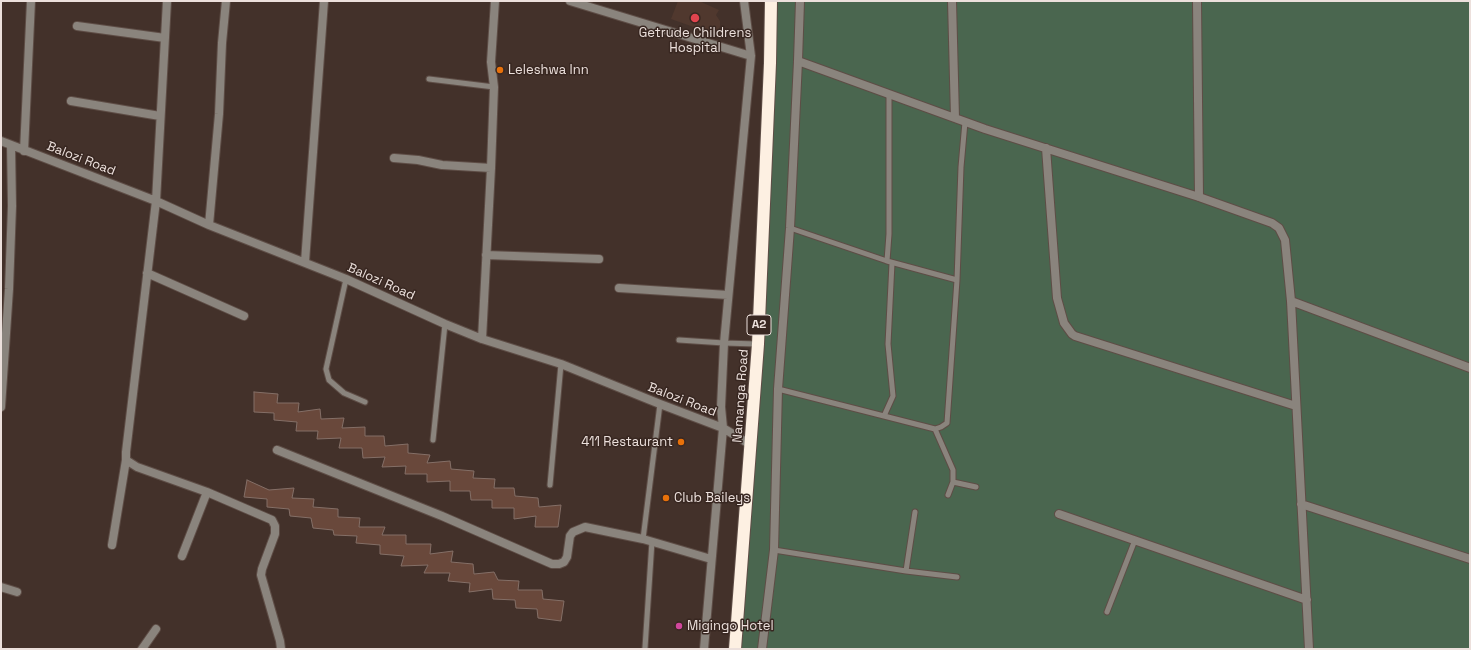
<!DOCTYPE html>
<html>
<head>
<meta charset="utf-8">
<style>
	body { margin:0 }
	#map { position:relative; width:1471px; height:650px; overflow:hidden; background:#43312a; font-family:"Space Grotesk",sans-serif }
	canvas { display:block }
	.frame { position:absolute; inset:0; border:2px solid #ece0dc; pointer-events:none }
</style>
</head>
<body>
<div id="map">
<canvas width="1471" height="650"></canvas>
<div class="frame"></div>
</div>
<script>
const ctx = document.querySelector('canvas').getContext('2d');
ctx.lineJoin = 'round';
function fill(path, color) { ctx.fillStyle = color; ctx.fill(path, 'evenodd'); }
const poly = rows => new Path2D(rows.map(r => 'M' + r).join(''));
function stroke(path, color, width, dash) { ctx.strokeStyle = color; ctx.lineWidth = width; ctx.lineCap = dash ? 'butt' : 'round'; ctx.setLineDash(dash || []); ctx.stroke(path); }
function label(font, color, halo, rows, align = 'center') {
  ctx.font = font + ' "Space Grotesk",sans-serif'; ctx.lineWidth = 3; ctx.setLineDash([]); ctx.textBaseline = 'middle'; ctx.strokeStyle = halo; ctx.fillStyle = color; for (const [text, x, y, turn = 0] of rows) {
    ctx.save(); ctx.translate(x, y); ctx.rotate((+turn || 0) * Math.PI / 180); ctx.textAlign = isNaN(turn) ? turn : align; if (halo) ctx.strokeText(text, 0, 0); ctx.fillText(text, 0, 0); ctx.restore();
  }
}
const built = poly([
	[678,1,699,1,719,10,716,15,720,21,720,26,719,29,721,31,719,36,671,19]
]);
const green = poly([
	[775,1,1470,1,1470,649,737,649]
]);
const building = poly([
	[254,392,278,394,277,403,299,403,298,412,320,409,321,419,344,418,342,428,365,427,365,436,384,436,385,446,408,444,408,453,430,455,427,463,450,461,451,469,474,471,473,478,495,479,494,488,514,488,515,496,538,498,539,507,561,505,558,527,535,527,536,516,514,519,514,508,492,508,492,500,471,500,470,491,450,491,450,481,427,482,427,474,405,474,406,466,382,467,385,457,363,458,362,448,339,448,341,438,317,439,318,431,296,431,297,422,274,420,274,413,254,412,254,392],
	[247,480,269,490,294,488,292,498,314,499,313,507,338,509,338,517,360,518,359,527,385,527,382,535,406,535,406,544,431,544,430,554,453,551,451,562,473,564,474,574,494,572,498,580,519,581,518,590,542,590,543,599,564,601,561,621,538,618,537,609,516,608,515,600,493,599,492,589,469,592,470,583,448,581,450,573,424,573,428,565,401,566,404,556,380,554,380,545,356,543,357,536,334,535,333,530,313,528,311,518,290,516,289,509,267,507,267,499,244,497,247,480]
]);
const lane = poly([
	[429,79,494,87],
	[887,261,889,234,889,95],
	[346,279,326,369,329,380,344,393,365,402],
	[957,280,961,167,965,122],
	[679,340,724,343,757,344],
	[778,389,935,429,941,427,947,423,957,280,887,261,790,228],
	[884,416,893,396,888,344,892,263],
	[935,429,953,470,953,482,948,495],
	[433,440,445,324],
	[953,482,976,487],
	[550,485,561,364],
	[643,539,660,404],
	[774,550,906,571,957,577],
	[906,571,915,512],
	[1107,612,1135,540],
	[645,648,652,541]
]);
const street = poly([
	[167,1,156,201,126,452,126,460,137,467,207,492,272,520,275,526,275,534,262,569,261,575,280,641,281,649],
	[570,1,751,56],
	[952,1,955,118],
	[1197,1,1199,197],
	[77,26,165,38],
	[798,61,985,129,1199,197,1272,223,1279,228,1285,240,1291,301,1470,368],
	[71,101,160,116],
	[1,141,156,201,209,225,346,279,445,324,482,339,561,364,660,404,723,428,751,445],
	[1046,148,1057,298,1064,323,1072,334,1075,336,1296,406],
	[24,151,31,1],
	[394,158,418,160,442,165,491,168,494,87,491,62,495,1],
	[209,225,219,114,222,43,226,1],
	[486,255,599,259],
	[305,262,324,1],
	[147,273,244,316],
	[619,288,728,295],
	[1291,301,1309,649],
	[482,339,491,168],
	[1,407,9,289,12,206,11,145],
	[277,450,442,516,552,564,559,564,564,562,567,557,570,536,573,532,585,527,643,539,711,559],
	[1301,504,1470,559],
	[1059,514,1307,600],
	[112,545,126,460],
	[182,556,207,492],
	[1,587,17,592],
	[142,649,156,629],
	[704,649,723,428,721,407,724,343,751,56,744,1],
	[762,649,774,550,778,389,790,228,798,61,800,1]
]);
const highway = poly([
	[735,649,758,344,770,63,771,1]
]);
const markers = [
	[695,18,5,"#e0444e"],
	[500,70,4,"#e8710a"],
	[681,442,4,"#e8710a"],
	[666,498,4,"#e8710a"],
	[679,626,4,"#d1479c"]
];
const shields = [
	[759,325,24]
];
const shieldNames = [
	["A2",759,325]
];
const poiNames = [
	["Getrude Childrens",695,33,"center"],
	["Hospital",695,48,"center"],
	["Leleshwa Inn",508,70],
	["411 Restaurant",673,442,"right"],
	["Club Baileys",674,498],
	["Migingo Hotel",687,626]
];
const streetNames = [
	["Balozi Road",81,159,21],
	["Balozi Road",381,282,24],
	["Namanga Road",741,396,-86],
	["Balozi Road",682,400,21]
];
fill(built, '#50382e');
fill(green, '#4a664f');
fill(building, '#69483b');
stroke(building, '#846f67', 1);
stroke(lane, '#5e4d46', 7);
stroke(street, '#5e4d46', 10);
stroke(highway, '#5e4d46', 14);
stroke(lane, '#8a847d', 5);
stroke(street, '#8a847d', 8);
stroke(highway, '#fdf0e2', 12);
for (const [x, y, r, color] of markers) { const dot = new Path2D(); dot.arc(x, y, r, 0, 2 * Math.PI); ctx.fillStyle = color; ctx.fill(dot); stroke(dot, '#382721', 1.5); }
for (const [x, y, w] of shields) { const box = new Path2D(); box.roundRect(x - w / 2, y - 10, w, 20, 3); ctx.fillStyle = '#382721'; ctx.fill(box); stroke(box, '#ece0dc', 1); }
label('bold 12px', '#ece0dc', null, shieldNames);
label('13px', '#ece0dc', '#382721', poiNames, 'left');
label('13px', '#ece0dc', '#382721', streetNames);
</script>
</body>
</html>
